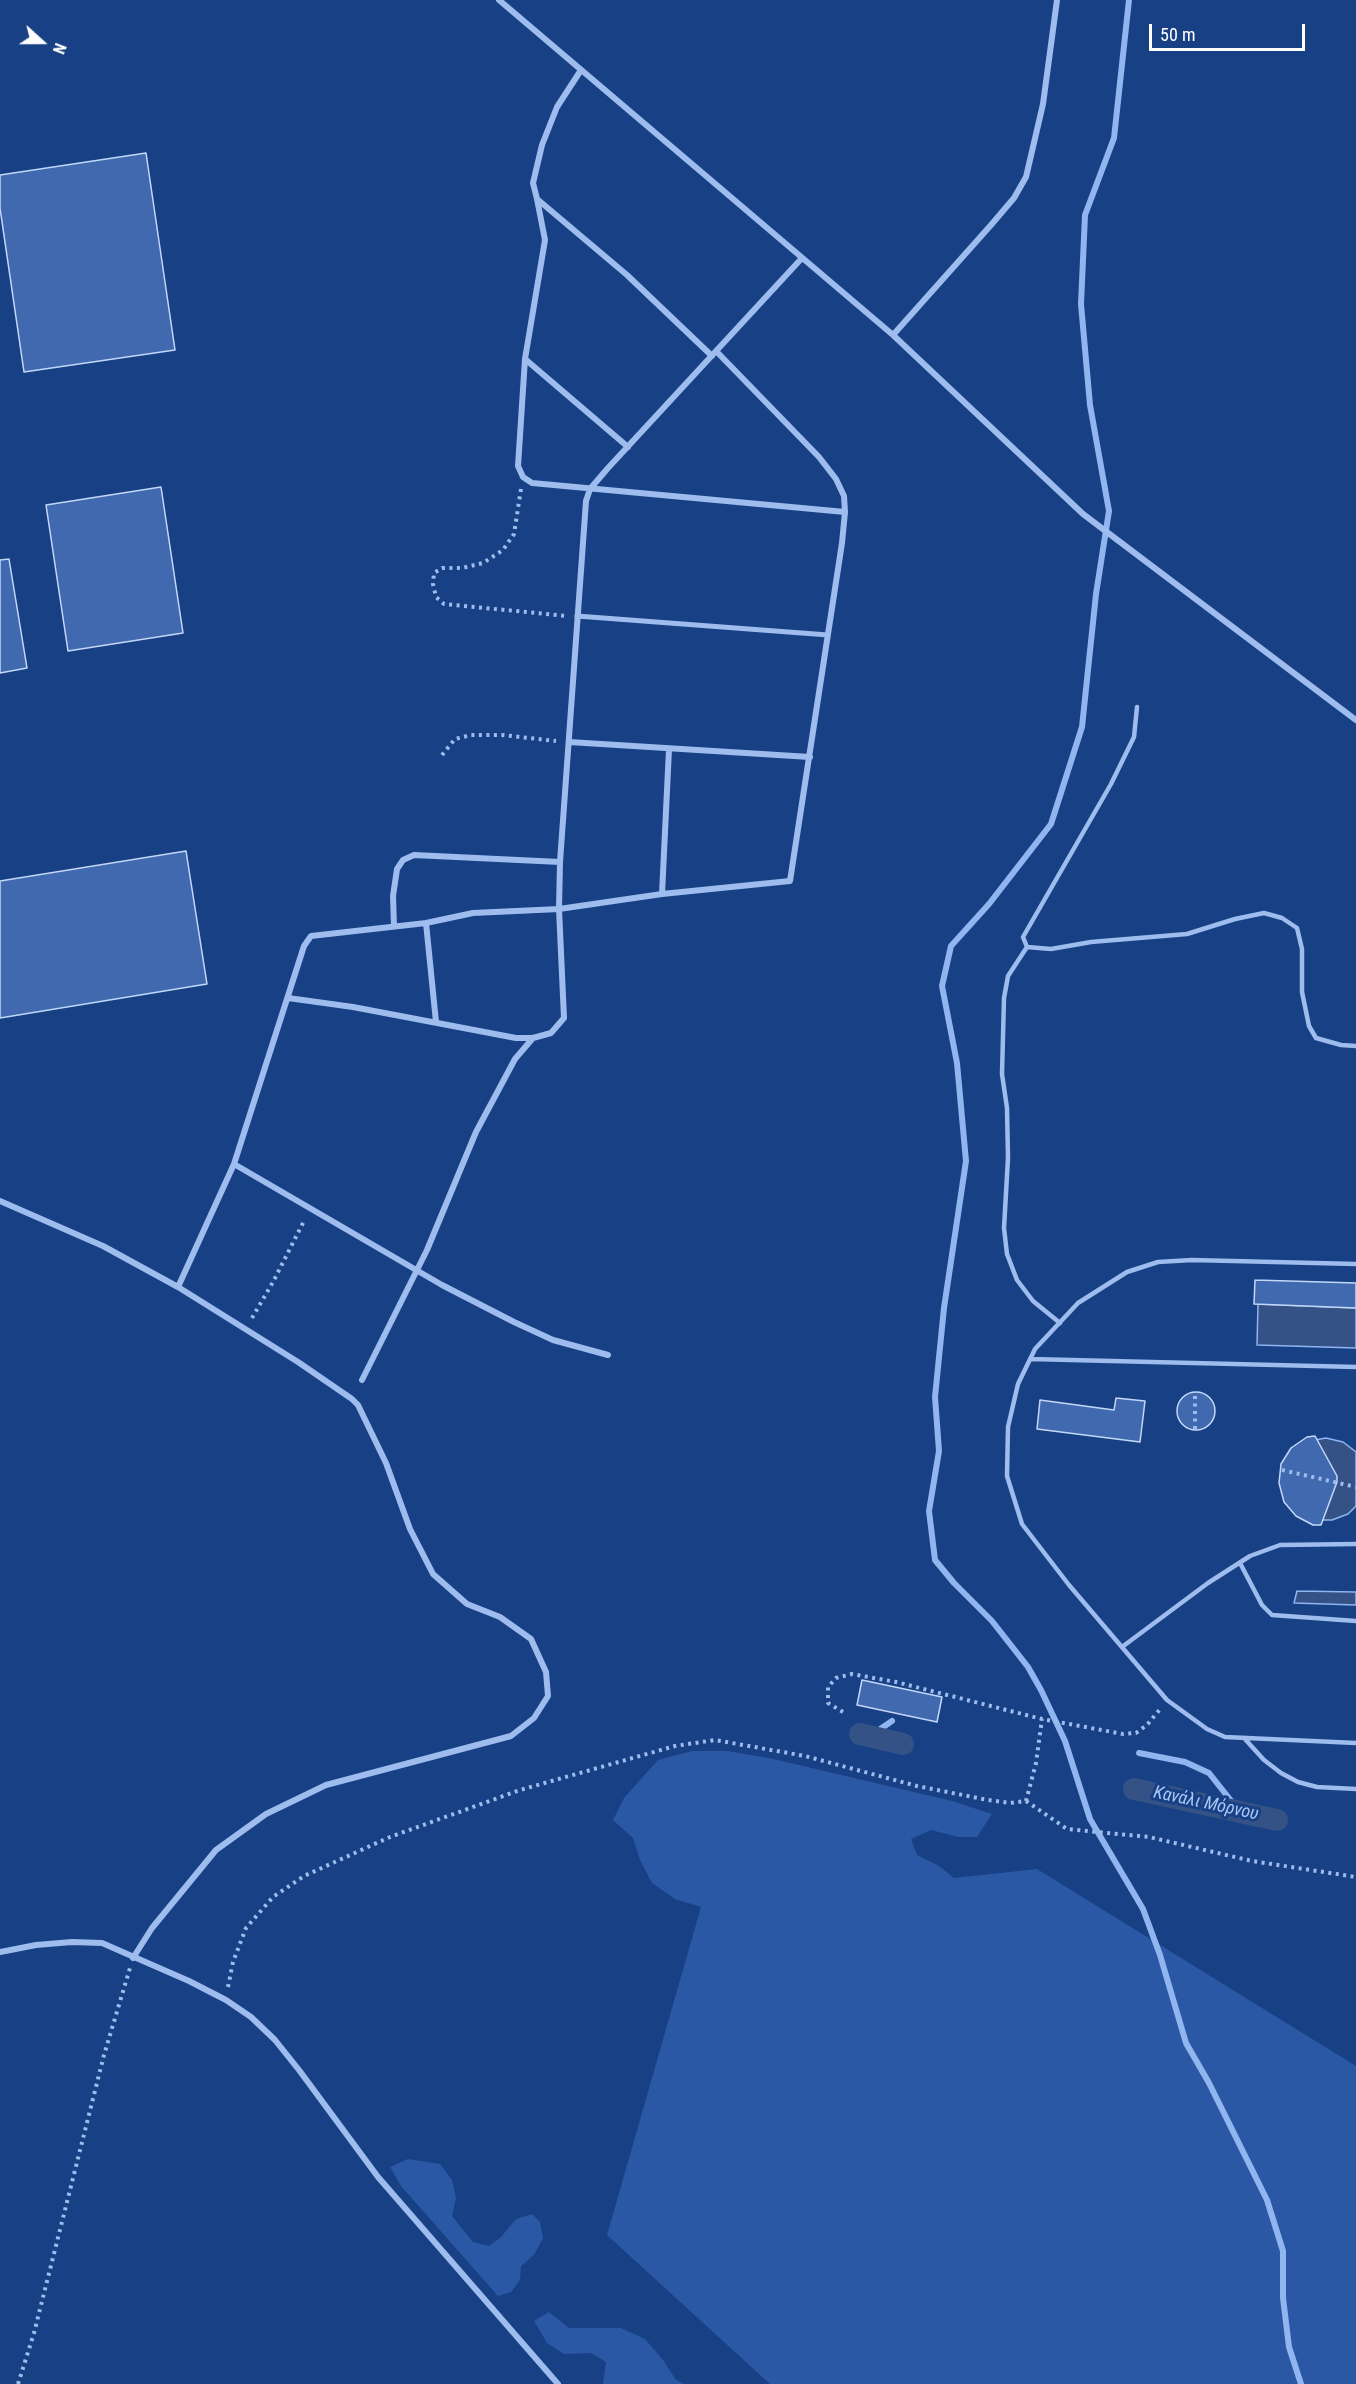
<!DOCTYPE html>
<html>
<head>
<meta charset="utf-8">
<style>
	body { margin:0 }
	#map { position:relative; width:1356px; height:2384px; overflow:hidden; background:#184085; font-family:"Roboto Condensed",sans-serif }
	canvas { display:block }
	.north { position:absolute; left:12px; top:12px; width:60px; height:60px; -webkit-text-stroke:4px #184085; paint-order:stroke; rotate:111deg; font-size:16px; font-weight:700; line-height:24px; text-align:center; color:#fff }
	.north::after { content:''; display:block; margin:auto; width:21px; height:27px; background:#fff; clip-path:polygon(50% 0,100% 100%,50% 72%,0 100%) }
	.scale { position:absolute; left:1149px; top:24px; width:156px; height:27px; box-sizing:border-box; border:3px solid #fff; border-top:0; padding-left:8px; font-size:18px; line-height:21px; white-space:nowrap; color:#fff; -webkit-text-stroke:4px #184085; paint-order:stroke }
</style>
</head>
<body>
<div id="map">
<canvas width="1356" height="2384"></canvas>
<div class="north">N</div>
<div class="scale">50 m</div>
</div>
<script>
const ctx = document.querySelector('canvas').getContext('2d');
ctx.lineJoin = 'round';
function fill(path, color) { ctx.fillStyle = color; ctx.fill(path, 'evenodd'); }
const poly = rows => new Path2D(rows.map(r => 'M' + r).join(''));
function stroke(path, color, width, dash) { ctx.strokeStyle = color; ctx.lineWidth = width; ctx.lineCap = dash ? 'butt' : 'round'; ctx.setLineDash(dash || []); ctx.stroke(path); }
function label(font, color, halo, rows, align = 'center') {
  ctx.font = font + ' "Roboto Condensed",sans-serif'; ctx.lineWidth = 6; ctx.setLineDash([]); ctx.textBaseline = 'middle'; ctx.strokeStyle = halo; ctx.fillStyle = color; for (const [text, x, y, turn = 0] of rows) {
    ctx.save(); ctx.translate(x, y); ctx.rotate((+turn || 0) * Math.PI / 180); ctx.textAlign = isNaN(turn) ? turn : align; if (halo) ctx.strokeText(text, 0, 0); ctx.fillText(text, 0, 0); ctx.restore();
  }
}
const green = poly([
	[692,1751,727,1751,769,1758,952,1801,992,1814,977,1837,958,1837,931,1830,911,1839,917,1855,939,1866,954,1878,1037,1869,1356,2066,1356,2384,770,2384,607,2235,701,1907,675,1899,652,1883,640,1860,633,1838,613,1820,624,1798,658,1760],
	[408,2159,440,2164,452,2180,456,2198,452,2216,473,2242,489,2246,501,2237,516,2219,532,2214,540,2222,543,2238,534,2255,521,2266,520,2280,511,2292,498,2296,401,2186,390,2167],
	[549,2312,569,2328,621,2328,645,2339,663,2360,676,2380,684,2384,603,2384,606,2362,591,2353,564,2354,547,2343,534,2321]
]);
const water = poly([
	[1258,1304,1356,1308,1356,1348,1257,1345,1258,1304],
	'1180 1412a17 17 0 1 1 34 0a17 17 0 1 1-34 0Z',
	[1326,1438,1343,1442,1356,1452,1356,1506,1348,1514,1332,1520,1315,1520,1310,1441,1326,1438],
	[1297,1591,1356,1592,1356,1605,1294,1603,1297,1591]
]);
const stream = poly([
	[1129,0,1114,138,1085,215,1081,304,1090,405,1109,511,1096,594,1082,727,1051,824,989,904,951,946,942,986,957,1063,966,1161,944,1308,935,1397,939,1451,929,1511,935,1560,954,1583,992,1621,1028,1667,1041,1690,1065,1741,1090,1819,1143,1909,1160,1955,1186,2043,1209,2083,1267,2200,1283,2251,1283,2298,1289,2347,1301,2384],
	[870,1736,892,1721],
	[1139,1753,1185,1762,1209,1773,1240,1812]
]);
const canal = poly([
	[860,1734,903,1744],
	[1134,1789,1277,1820]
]);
const building = poly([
	[146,153,175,350,24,372,0,208,0,175,146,153],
	[161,487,183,633,68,651,46,505,161,487],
	[9,559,27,668,0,673,0,560,9,559],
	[186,851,207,984,0,1018,0,881,186,851],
	[1255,1280,1356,1283,1356,1308,1254,1304,1255,1280],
	'1177 1411a19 19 0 1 1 38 0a19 19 0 1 1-38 0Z',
	[1116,1398,1145,1401,1140,1442,1037,1429,1040,1400,1114,1410,1116,1398],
	[1315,1436,1337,1476,1337,1482,1321,1525,1313,1525,1296,1516,1284,1502,1279,1483,1281,1464,1291,1448,1307,1437,1315,1436],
	[862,1680,942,1697,937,1722,857,1705,862,1680]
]);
const path = poly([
	[521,489,514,534,503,550,483,563,462,568,442,568,434,573,433,584,436,597,444,604,567,616],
	[442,755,455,739,471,735,502,735,556,741],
	[252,1318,273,1282,305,1219],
	[1195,1429,1195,1395],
	[1282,1470,1356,1487],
	[843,1712,828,1703,828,1687,836,1678,852,1674,896,1682,1042,1719,1123,1734,1136,1733,1147,1725,1161,1708],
	[1026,1801,1067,1829,1149,1837,1252,1861,1356,1877],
	[228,1987,233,1962,246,1928,273,1897,304,1876,390,1837,520,1790,675,1746,715,1740,805,1756,917,1786,988,1800,1010,1803,1026,1801,1036,1763,1042,1719],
	[18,2384,34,2333,104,2055,130,1968]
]);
const service = poly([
	[1137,707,1134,737,1111,784,1023,937,1027,947,1051,949,1091,942,1187,934,1235,919,1264,913,1282,918,1297,928,1302,949,1302,992,1309,1026,1316,1038,1341,1045,1356,1046],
	[1027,947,1008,976,1004,998,1002,1074,1007,1108,1008,1158,1004,1228,1007,1254,1017,1280,1033,1301,1060,1323],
	[1356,1264,1192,1260,1158,1262,1127,1272,1078,1303,1035,1349,1018,1384,1008,1427,1007,1476,1022,1524,1069,1585,1167,1700,1207,1729,1225,1737,1356,1743],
	[1030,1359,1356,1367],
	[1240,1563,1262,1605,1272,1615,1356,1621],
	[1122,1647,1208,1583,1250,1556,1280,1545,1356,1544],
	[1244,1738,1264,1760,1281,1773,1298,1782,1317,1787,1356,1789]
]);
const pedestrian = poly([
	[577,616,828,635]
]);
const minor = poly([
	[499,0,893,335,1083,514,1356,720],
	[581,70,557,107,542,145,533,183,537,199,627,275,712,356],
	[537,199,545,240,525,359,518,466,523,477,532,483,845,512],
	[893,335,991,225,1014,198,1026,177,1043,104,1057,0],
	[525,359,628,447],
	[569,742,810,757],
	[662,894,669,749],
	[426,923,436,1022],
	[394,926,393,896,397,869,403,860,414,855,560,862],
	[288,998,353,1007,516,1038,533,1038,551,1033,564,1018,559,909,560,862,586,501,590,489,608,468,802,258],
	[234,1164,442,1285,514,1322,553,1340,608,1355],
	[0,1201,103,1246,178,1287,298,1362,352,1399,358,1405,386,1463,410,1529,433,1574,467,1604,500,1617,531,1639,546,1672,548,1696,534,1718,511,1736,326,1785,266,1814,216,1850,152,1928,133,1958],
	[178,1287,234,1164,304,946,311,936,426,923,473,913,559,909,662,894,790,881,842,543,845,512,844,496,836,479,819,457,717,352],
	[362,1380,427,1250,476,1132,515,1059,533,1038],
	[0,1952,36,1945,72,1942,102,1943,189,1981,226,2000,251,2017,275,2040,299,2070,378,2177,558,2384]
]);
const waterNames = [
	["Κανάλι Μόρνου",1206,1804,12]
];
fill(green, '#2b58a4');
fill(water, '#355286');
stroke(water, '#90b5ef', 1.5);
stroke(stream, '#90b5ef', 6);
stroke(canal, '#355286', 22);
fill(building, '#4069af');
stroke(building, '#c3d8f9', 1.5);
stroke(path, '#9ebced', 4, [3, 4.5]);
stroke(service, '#9ebced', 4.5);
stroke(pedestrian, '#9ebced', 5);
stroke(minor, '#9ebced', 6);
label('italic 18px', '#a9c6f4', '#184085', waterNames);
</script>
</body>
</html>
